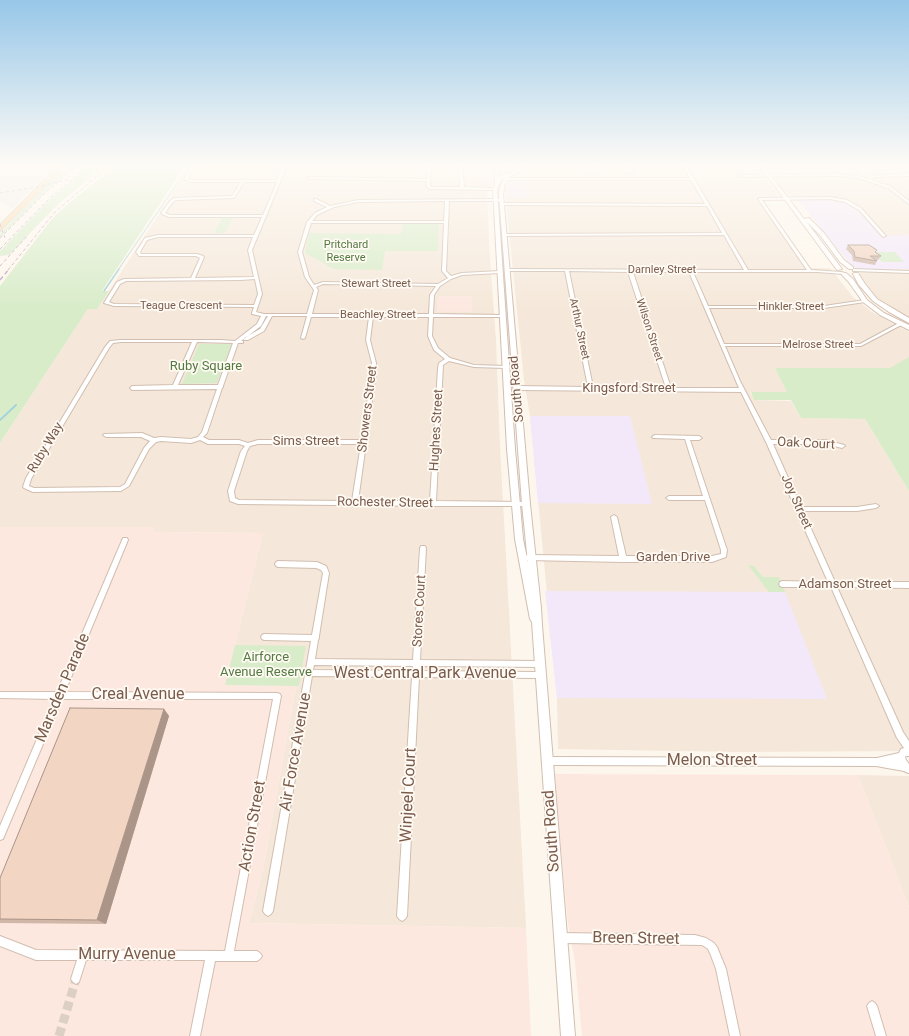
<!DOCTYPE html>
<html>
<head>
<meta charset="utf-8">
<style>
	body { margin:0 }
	canvas { display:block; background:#fdf6ec }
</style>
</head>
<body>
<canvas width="909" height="1036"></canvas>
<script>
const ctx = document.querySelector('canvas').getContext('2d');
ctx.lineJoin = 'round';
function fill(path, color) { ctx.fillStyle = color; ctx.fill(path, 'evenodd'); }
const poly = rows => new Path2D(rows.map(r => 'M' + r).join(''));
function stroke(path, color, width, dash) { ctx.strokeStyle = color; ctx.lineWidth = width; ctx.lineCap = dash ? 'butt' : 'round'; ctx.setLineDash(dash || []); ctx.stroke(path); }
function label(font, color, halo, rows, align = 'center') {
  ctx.font = font + ' Roboto,sans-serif'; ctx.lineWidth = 3.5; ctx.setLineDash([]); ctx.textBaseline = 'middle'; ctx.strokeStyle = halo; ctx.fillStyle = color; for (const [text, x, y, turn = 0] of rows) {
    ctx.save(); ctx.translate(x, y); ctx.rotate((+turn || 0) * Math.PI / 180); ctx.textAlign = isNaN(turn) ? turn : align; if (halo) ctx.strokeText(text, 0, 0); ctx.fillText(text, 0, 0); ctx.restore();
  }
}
const residential = poly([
	[191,165,464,165,466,191,487,191,490,260,496,340,500,446,526,928,249,923,263,870,296,686,225,685,263,533,152,532,154,527,0,527,0,443,88,309,97,309],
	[531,165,755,165,782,199,763,200,810,268,830,268,853,297,872,312,909,332,909,360,891,371,788,392,750,392,754,400,791,401,801,418,865,419,909,491,909,751,739,752,558,749,557,698,530,416,524,380,505,190,507,182,511,177],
	[764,165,909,165,909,318,877,298,869,290,861,279,859,269,851,265,797,199,787,194],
	[858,775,909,776,909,907]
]);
const commercial = poly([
	[464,165,518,165,500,174,487,191,466,191],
	[438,296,472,296,472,312,437,312],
	[0,527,154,527,153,532,263,533,225,685,296,686,263,870,249,923,526,928,531,1036,0,1036],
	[554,774,858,775,909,907,909,1036,582,1036,575,962,568,924]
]);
const industrial = poly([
	[0,165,56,165,12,209,0,202]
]);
const education = poly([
	[510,181,525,181,528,197,508,197,508,186],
	[797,199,829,199,846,202,855,207,882,236,909,235,909,269,859,269,851,265],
	[530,416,630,416,652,504,538,503],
	[545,591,785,592,827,699,557,698]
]);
const green = poly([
	[65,165,77,165,47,190,0,237,0,234],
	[92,165,102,165,101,167,106,165,59,203,9,255,0,256,0,251,47,202],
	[117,165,195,165,184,167,102,291,109,291,97,309,88,309,0,443,0,286,52,219,68,204],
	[222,218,233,218,225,233,214,233],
	[403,224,439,224,438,251,385,251,382,270,334,269,305,253,309,233,401,234],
	[873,252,895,252,904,262,882,262],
	[199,344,232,344,217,383,182,384],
	[909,357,909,491,865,419,801,418,791,400,754,400,751,392,787,392,775,368,890,368],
	[748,565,754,566,763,577,779,577,785,592,769,592],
	[235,645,306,646,299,686,225,685]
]);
const streamFar2 = poly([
	[118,270,190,165]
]);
const streamFar1 = poly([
	[104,291,119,269]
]);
const stream = poly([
	[0,420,16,405]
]);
const minorTunnel = poly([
	[59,1036,76,979]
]);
const minor = poly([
	[282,165,284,165,286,167,284,168,284,173,252,250,262,294,256,312,264,314,307,314,314,290,305,277,298,252,307,222,315,213,327,207,314,201,314,199,316,199,330,206,358,200,501,199,502,200,500,201,449,201,446,271,451,276,462,273,500,271,502,272,500,273,462,275,451,279,440,286,434,295,433,314,503,315,505,316,503,317,433,317,432,336,438,348,450,358,474,365,506,366,508,367,506,368,474,367,449,361,443,365,436,501,526,502,529,504,528,506,433,506,238,504,230,501,228,491,241,451,245,446,239,444,208,444,200,440,191,443,161,441,156,442,149,449,129,486,121,491,33,492,24,488,23,487,26,478,105,347,110,341,121,340,221,340,235,341,257,324,261,316,252,314,252,313,254,307,114,306,104,303,117,282,124,279,191,278,200,258,196,256,139,256,136,252,145,238,158,235,254,235,262,217,169,217,162,214,161,213,170,201,174,198,232,196,241,182,191,182,184,179,191,168,198,166,281,166,282,165],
	[198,168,281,168,280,173,277,180,192,180,188,179,193,170,198,168],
	[244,182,277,182,263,215,170,215,165,213,172,203,176,200,234,198,244,182],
	[445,201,444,221,312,221,317,215,334,207,358,202,445,201],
	[311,223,444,223,442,271,448,278,438,284,323,282,314,285,309,277,302,252,311,223],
	[158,237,253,237,248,250,254,277,195,278,204,257,203,256,197,254,141,254,140,252,147,240,158,237],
	[255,279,258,294,254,305,114,304,109,302,120,284,126,281,241,280,255,279],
	[323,284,436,286,430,295,429,314,312,314,318,290,316,287,323,284],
	[266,316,268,316,260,329,244,338,244,340,248,340,264,331,272,316,307,316,301,338,303,339,305,338,311,317,369,317,366,340,372,363,372,372,361,440,258,440,248,443,239,440,209,440,203,437,207,433,222,388,223,387,223,386,238,343,243,343,243,341,241,341,261,326,266,316],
	[373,317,429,317,428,336,434,350,445,359,439,363,438,368,430,501,358,501,376,372,376,363,370,340,373,317],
	[121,342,192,342,173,385,132,386,130,388,132,390,217,389,202,432,198,437,191,439,161,437,154,438,142,433,104,434,103,435,106,437,141,437,150,441,144,448,125,484,120,487,34,488,29,486,31,479,109,348,113,343,121,342],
	[197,342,233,343,218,385,178,385,197,342],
	[258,444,361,444,352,501,239,500,235,498,234,491,247,451,250,446,258,444],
	[427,165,431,165,430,186,431,187,460,187,459,165,462,165,464,187,495,188,497,189,495,190,430,189,426,186,427,181,309,179,307,178,309,177,427,179,427,165],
	[495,165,497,165,498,168,508,165,512,165,498,170,499,182,497,183,495,182,495,165],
	[682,165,686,165,748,270,807,270,758,199,760,198,830,197,847,200,861,208,886,236,883,237,859,210,845,202,830,199,762,200,811,270,842,272,844,273,843,274,818,272,693,272,708,306,824,306,865,300,867,301,865,302,824,308,709,308,724,344,860,344,899,323,903,323,903,324,861,346,725,346,740,381,771,440,826,440,844,445,845,446,842,448,826,444,773,444,801,507,857,507,876,504,879,506,876,508,857,511,803,511,835,582,909,582,909,588,837,587,903,732,909,741,909,756,906,756,905,757,906,760,909,764,909,773,908,773,904,771,876,766,547,765,544,764,543,761,544,758,547,757,877,758,899,753,901,749,904,748,897,738,831,587,782,587,780,586,779,584,780,582,782,581,828,582,766,442,741,392,517,390,515,388,517,386,588,387,565,271,506,271,506,269,744,270,724,235,504,236,502,235,504,234,722,233,707,206,502,205,500,204,502,203,705,204,691,180,505,180,505,178,690,178,682,165],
	[569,271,628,272,666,388,593,387,569,271],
	[633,272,689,272,739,388,671,388,633,272],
	[592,167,595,168,596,170,595,172,592,173,589,172,588,170,589,168,592,167],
	[625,168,632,169,634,172,632,173,624,173,622,171,625,168],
	[836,174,858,176,868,179,870,176,877,175,909,174,909,176,877,177,872,178,871,180,890,186,909,201,909,204,888,188,858,178,836,176,739,177,737,176,739,175,836,174],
	[853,269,909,271,909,273,854,271,853,271,853,269],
	[655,435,699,436,702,438,699,440,690,440,727,550,726,557,712,562,623,562,526,560,525,558,526,556,528,555,619,556,611,517,614,515,617,517,626,556,712,556,721,554,721,550,705,500,669,500,666,498,669,496,703,496,685,439,653,438,652,437,653,436,655,435],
	[123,538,127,538,128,540,65,692,277,693,280,694,281,696,234,951,257,951,260,953,262,956,260,959,257,961,215,961,200,1036,190,1036,205,960,86,960,79,982,76,984,73,982,71,979,77,960,36,960,0,946,0,936,36,950,225,951,273,699,62,699,3,839,0,840,0,826,54,699,0,698,0,692,57,692,123,538],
	[421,546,425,546,426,548,420,660,540,661,543,662,544,664,543,666,540,667,420,666,420,671,540,672,543,673,544,675,543,677,540,678,419,677,407,916,405,919,402,921,399,919,397,916,412,677,312,676,273,911,271,914,268,916,265,914,263,911,311,641,264,640,262,639,261,637,262,635,264,634,312,635,323,573,321,570,316,568,278,567,276,566,275,564,276,562,278,561,317,562,326,566,327,568,329,573,319,636,319,638,318,640,315,659,413,660,420,548,421,546],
	[314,665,413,666,412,671,313,670,314,665],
	[561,933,695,935,706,938,714,943,717,947,726,969,740,1036,730,1036,716,969,710,953,708,949,702,945,561,943,558,941,556,938,558,935,561,933],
	[872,1001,875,1003,877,1006,886,1036,876,1036,867,1006,869,1003,872,1001]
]);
const tertiary = poly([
	[524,165,529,165,510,177,505,184,503,194,530,504,541,608,542,625,575,1036,561,1036,532,622,530,619,515,539,507,449,493,189,497,178,505,173,509,174,524,165],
	[505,177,501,184,499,194,522,504,528,563,523,539,515,449,497,189,501,180,505,177]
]);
const secondary = poly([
	[759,165,763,165,804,219,809,218,824,233,844,260,853,267,853,269,849,269,840,262,820,235,806,221,842,269,837,270,759,165],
	[842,273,846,273,853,279,867,300,884,313,909,325,909,330,880,315,863,302,848,281,842,275,842,273],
	[854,273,858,273,865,284,877,299,909,318,909,323,889,312,873,301,859,285,853,274,854,273]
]);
const primary = poly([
	[59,165,65,165,0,231,0,225,59,165]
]);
const railFar1 = poly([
	[0,193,37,187,69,179],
	[0,224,5,238],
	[0,238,45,193,78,165],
	[0,249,51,197,91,165],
	[0,266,28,235],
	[8,270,55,212,110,165]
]);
const rail = poly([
	[0,280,9,269]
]);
const wall = poly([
	[848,245,876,253,881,256,878,260,877,260,875,265,853,261,852,255,846,249],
	[164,709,169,716,106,924,0,923,0,878]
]);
const shadedWall = poly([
	[164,709,169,716,106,924,97,920]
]);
const building = poly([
	[848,245,869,245,877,250,875,252,881,256,870,256,877,261,855,257,854,251,848,245],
	[70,708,164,709,97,920,0,919,0,878,70,708]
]);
const farParknames = [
	["Pritchard",346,245],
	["Reserve",346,258]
];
const farStreetnames = [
	["Darnley Street",662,270],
	["Stewart Street",376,284],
	["Teague Crescent",181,306],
	["Hinkler Street",791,307],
	["Beachley Street",378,315],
	["Arthur Street",579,329,78],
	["Wilson Street",649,330,72],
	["Melrose Street",818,345]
];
const parkNames = [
	["Ruby Square",206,367],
	["Airforce",266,658],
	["Avenue Reserve",266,673]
];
const streetNames = [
	["South Road",517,389,-95],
	["Kingsford Street",629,389],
	["Showers Street",368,409,-83],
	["Hughes Street",437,430,-87],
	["Sims Street",306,442],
	["Oak Court",806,444,3],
	["Ruby Way",46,448,-59],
	["Joy Street",796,502,66],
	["Rochester Street",385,503,1],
	["Garden Drive",673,558],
	["Adamson Street",845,585],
	["Stores Court",420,611,-87]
];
const nearStreetnames = [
	["West Central Park Avenue",425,674],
	["Marsden Parade",63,688,-67],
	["Creal Avenue",138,695],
	["Air Force Avenue",296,752,-80],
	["Melon Street",712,761],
	["Winjeel Court",409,795,-87],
	["Action Street",253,826,-80],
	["South Road",552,831,-94],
	["Breen Street",636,939,1],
	["Murry Avenue",127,955]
];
fill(residential, '#f5e8da');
fill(commercial, '#fde8e0');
fill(industrial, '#efe9e4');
fill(education, '#f3e8fa');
fill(green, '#d8ecc9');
stroke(streamFar2, '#a5d3da', 1);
stroke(streamFar1, '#a5d3da', 1.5);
stroke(stream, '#a5d3da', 2);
stroke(minorTunnel, '#dcd0c4', 9, [9, 4.5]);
stroke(minor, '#d1beb0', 2);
stroke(tertiary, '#d1beb0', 2);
stroke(secondary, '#d6c0b0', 2);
stroke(primary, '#dad1cd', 2);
fill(minor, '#fff');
fill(tertiary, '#fff');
fill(secondary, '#fff');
fill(primary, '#fbd9a5');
stroke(railFar1, '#b9a8c9', 1, [3.5, 2.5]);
stroke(rail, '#b9a8c9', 1.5, [4.5, 3]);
fill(wall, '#d1b7a8');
fill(shadedWall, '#aa9588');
fill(building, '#f3d5c3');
stroke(building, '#aa9588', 1);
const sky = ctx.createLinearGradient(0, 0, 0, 310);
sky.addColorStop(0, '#97c7e8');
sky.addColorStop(0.53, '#fefbf6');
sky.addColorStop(1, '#fefbf600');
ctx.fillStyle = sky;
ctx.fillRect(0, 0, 909, 310);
label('11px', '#537a41', '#fffaf3', farParknames);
label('11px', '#7a5c4d', '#fffaf3', farStreetnames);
label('13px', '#537a41', '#fffaf3', parkNames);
label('13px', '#7a5c4d', '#fffaf3', streetNames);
label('16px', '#7a5c4d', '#fffaf3', nearStreetnames);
</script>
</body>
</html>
